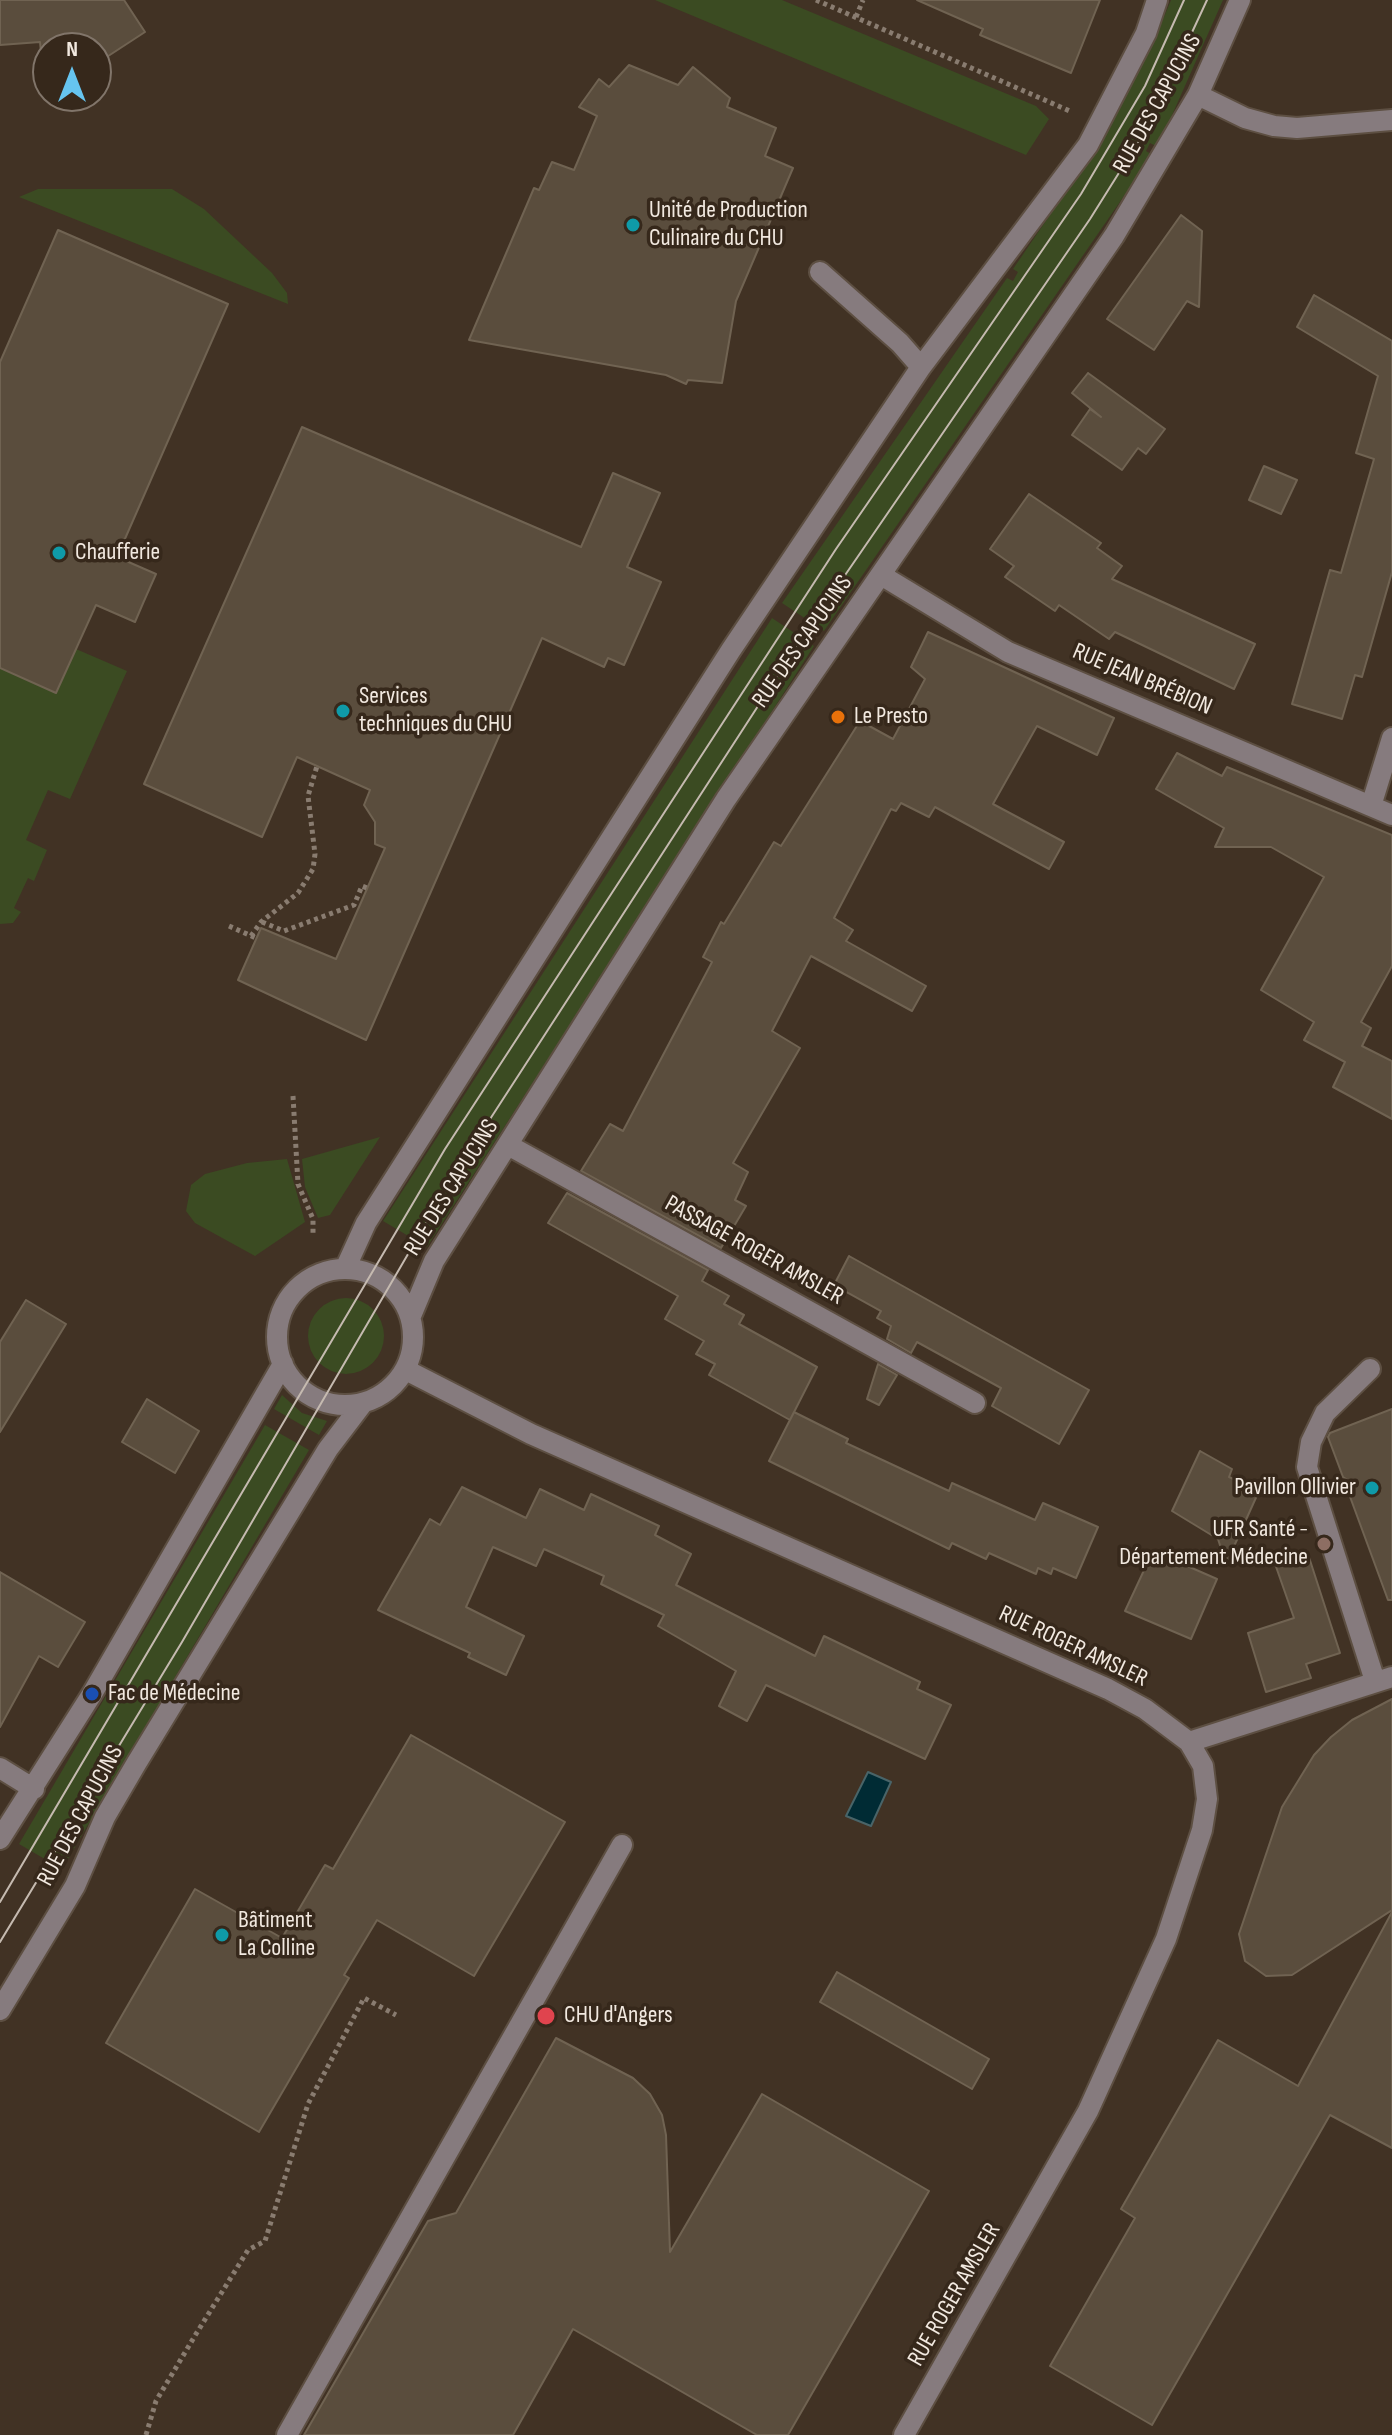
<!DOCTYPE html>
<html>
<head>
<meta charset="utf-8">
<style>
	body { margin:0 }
	#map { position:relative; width:1392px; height:2435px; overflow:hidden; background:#413224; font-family:"Sofia Sans Condensed",sans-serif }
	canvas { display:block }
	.north { position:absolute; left:32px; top:32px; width:80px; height:80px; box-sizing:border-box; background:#36281b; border:2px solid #81756a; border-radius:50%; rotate:0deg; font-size:22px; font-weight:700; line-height:32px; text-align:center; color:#f2e9e0 }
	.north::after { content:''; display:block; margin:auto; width:28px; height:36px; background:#66c4ef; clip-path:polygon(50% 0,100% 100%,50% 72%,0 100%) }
</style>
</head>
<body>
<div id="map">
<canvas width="1392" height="2435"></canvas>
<div class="north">N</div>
</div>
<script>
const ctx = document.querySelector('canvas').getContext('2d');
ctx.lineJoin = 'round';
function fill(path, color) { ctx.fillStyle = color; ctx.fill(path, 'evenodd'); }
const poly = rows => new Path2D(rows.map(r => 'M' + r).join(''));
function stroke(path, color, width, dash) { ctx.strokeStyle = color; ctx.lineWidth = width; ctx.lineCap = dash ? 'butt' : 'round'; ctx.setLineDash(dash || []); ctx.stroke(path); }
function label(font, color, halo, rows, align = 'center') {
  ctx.font = font + ' "Sofia Sans Condensed",sans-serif'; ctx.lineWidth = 7; ctx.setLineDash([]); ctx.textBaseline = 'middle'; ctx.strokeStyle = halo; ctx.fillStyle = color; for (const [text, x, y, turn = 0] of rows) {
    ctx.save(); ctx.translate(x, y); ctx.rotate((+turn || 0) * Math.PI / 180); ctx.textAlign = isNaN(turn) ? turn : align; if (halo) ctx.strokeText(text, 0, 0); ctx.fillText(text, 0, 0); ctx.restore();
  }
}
const green = poly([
	[655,0,782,0,1036,106,1049,119,1026,155],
	[1171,0,1223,0,1169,122,1156,146,1150,143,1146,151,1151,154,1135,180,824,631,782,603,1007,278,1013,281,1018,272,1013,269,1109,128,1153,43],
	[38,189,172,189,204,209,272,273,287,293,288,304,19,197],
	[772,618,814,646,427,1247,383,1221],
	[76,649,127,671,70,799,48,790,26,840,47,850,34,881,28,878,14,908,21,912,13,923,0,924,0,668,56,693],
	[380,1137,330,1215,318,1218,305,1187,302,1159],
	[287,1159,305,1222,255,1256,195,1223,186,1211,191,1185,205,1174,247,1163],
	'308 1336a38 38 0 1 1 76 0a38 38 0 1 1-76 0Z',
	[282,1395,302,1413,327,1421,319,1435,274,1409],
	[265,1425,309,1450,62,1869,19,1844]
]);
const water = poly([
	[868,1772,891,1782,871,1826,846,1816,868,1772]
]);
const building = poly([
	[0,0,124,0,145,32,96,64,96,48,48,48,45,97,40,42,0,45,0,0],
	[917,0,1100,0,1071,73,980,35,983,29,917,0],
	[629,65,678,85,693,67,730,98,727,107,776,128,765,156,793,168,736,301,722,383,688,380,686,384,666,375,469,340,534,188,539,190,552,162,574,170,597,116,579,107,599,79,609,87,629,65],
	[1181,215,1202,231,1199,307,1187,301,1154,350,1107,319,1181,215],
	[58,230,228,304,117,557,156,574,144,601,135,622,96,605,56,693,0,668,0,362,58,230],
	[1314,295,1392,341,1392,572,1362,677,1355,675,1342,719,1292,704,1330,570,1341,573,1374,459,1356,453,1378,376,1297,327,1314,295],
	[1088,373,1165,429,1146,454,1138,448,1122,470,1072,435,1090,409,1101,417,1072,393,1088,373],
	[302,427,581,547,613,473,660,493,627,567,661,582,624,665,608,658,604,667,542,638,366,1040,238,980,261,928,336,959,385,848,375,844,375,822,364,805,370,790,297,757,262,837,144,784,302,427],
	[1264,466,1297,480,1281,514,1249,500,1264,466],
	[1029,494,1101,543,1097,548,1122,566,1112,579,1255,644,1234,689,1115,632,1109,639,1059,605,1055,611,1005,577,1014,566,990,549,1029,494],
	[928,632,1114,718,1097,755,1037,726,993,804,1064,842,1049,869,935,807,929,817,901,803,896,811,891,809,834,918,853,930,846,941,926,986,912,1011,811,956,772,1031,800,1048,733,1163,748,1172,735,1200,746,1206,721,1248,581,1171,610,1124,623,1131,712,962,703,957,721,922,724,924,774,842,781,846,860,721,893,739,925,679,911,667,928,632],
	[1177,753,1222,776,1227,767,1392,835,1392,966,1361,1022,1371,1028,1362,1046,1392,1061,1392,1119,1333,1087,1345,1062,1304,1040,1314,1022,1261,990,1324,877,1271,847,1215,847,1224,828,1156,789,1177,753],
	[567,1193,708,1270,702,1281,729,1296,724,1304,744,1315,739,1324,817,1367,790,1420,709,1375,715,1364,696,1354,704,1341,665,1319,678,1296,548,1223,567,1193],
	[849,1256,1089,1390,1059,1444,992,1406,1001,1388,917,1342,911,1353,887,1339,891,1326,877,1318,881,1311,834,1285,849,1256],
	[26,1300,66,1324,0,1432,0,1342,26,1300],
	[878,1364,897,1375,879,1405,867,1399,878,1364],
	[147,1399,199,1431,175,1473,122,1442,147,1399],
	[1392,1409,1392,1600,1388,1600,1349,1494,1349,1481,1343,1477,1328,1437,1330,1433,1392,1409],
	[794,1412,848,1439,846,1443,949,1491,952,1483,1035,1520,1043,1503,1098,1527,1076,1578,1053,1568,1051,1574,1038,1568,1036,1574,989,1553,986,1559,952,1543,949,1549,769,1461,794,1412],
	[1200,1451,1232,1469,1229,1477,1259,1491,1226,1564,1218,1539,1172,1511,1200,1451],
	[462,1487,526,1518,540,1489,584,1510,591,1494,659,1526,655,1535,691,1554,676,1585,815,1656,824,1636,920,1682,917,1689,951,1705,925,1759,766,1685,747,1721,719,1706,736,1671,658,1626,664,1615,601,1584,604,1576,544,1549,536,1566,493,1547,466,1607,524,1636,506,1675,468,1657,470,1653,378,1610,430,1519,440,1525,462,1487],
	[1153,1551,1217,1579,1191,1639,1125,1611,1153,1551],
	[1307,1551,1340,1653,1306,1664,1311,1678,1266,1692,1248,1633,1294,1618,1274,1561,1307,1551],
	[0,1572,85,1622,58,1667,39,1656,0,1727,0,1572],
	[1392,1699,1392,1910,1292,1975,1266,1976,1245,1961,1239,1934,1282,1807,1314,1755,1331,1737,1352,1720,1392,1699],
	[411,1735,565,1822,474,1976,377,1920,344,1975,349,1978,259,2132,106,2043,195,1889,282,1938,325,1865,333,1869,411,1735],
	[1392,1912,1392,2148,1330,2115,1152,2425,1050,2366,1135,2218,1121,2209,1218,2040,1298,2086,1392,1912],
	[837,1972,989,2059,972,2089,820,2002,837,1972],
	[556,2038,633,2078,650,2094,662,2115,666,2135,670,2252,762,2094,929,2191,788,2435,757,2435,573,2329,513,2435,304,2435,428,2221,456,2213,556,2038]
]);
const path = poly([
	[816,0,1072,112],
	[856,17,863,0],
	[262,922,284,931,354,905,362,886,367,888],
	[229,926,256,938],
	[251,936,261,922,298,893,313,869,315,854,308,796,317,766],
	[293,1096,298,1184,313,1219,313,1235],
	[146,2435,156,2401,196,2334,248,2250,265,2241,308,2104,364,1998,396,2015]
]);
const minor = poly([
	[1198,95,1245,118,1274,126,1297,128,1392,120],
	[820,272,900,343,921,367],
	[881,575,1008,652,1392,815],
	[1371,806,1392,738],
	[508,1145,975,1403],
	'277 1337a68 68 0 1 1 136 0a68 68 0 1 1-136 0Z',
	[345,1269,366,1223,731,650,921,367,1088,145,1146,33,1157,0],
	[411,1316,434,1261,726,799,1114,236,1198,95,1240,0],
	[1370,1369,1325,1413,1311,1442,1307,1467,1375,1681],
	[406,1370,531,1434,1108,1689,1145,1709,1189,1742,1203,1766,1207,1799,1202,1830,1166,1939,1088,2111,904,2435],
	[1189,1742,1392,1677],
	[0,1768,34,1789],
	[0,1839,92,1694,283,1364],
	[0,2010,75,1886,105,1817,136,1764,328,1449,363,1403],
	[287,2435,622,1845]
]);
const tram = poly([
	[0,1902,445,1149,836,549,1081,194,1145,86,1184,0],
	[0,1942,182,1642,457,1170,808,629,1090,219,1149,125,1207,0]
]);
const markers = [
	[633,225,8,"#0f9aa8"],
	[59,553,8,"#0f9aa8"],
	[343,711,8,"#0f9aa8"],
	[838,717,8,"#e8710a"],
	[1372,1488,8,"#0f9aa8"],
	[1324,1544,8,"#8d6e63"],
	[92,1694,8,"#1a4fb4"],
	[222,1935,8,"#0f9aa8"],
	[546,2016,10,"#e0444e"]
];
const streetNames = [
	["RUE DES CAPUCINS",1158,104,-61],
	["RUE DES CAPUCINS",803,642,-55],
	["RUE JEAN BRÉBION",1142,680,23],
	["RUE DES CAPUCINS",452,1188,-58],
	["PASSAGE ROGER AMSLER",754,1251,29],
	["RUE ROGER AMSLER",1073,1647,25],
	["RUE DES CAPUCINS",81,1816,-62],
	["RUE ROGER AMSLER",955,2295,-60]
];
const poiNames = [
	["Unité de Production",649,211],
	["Culinaire du CHU",649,239],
	["Chaufferie",75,553],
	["Services",359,697],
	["techniques du CHU",359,725],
	["Le Presto",854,717],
	["Pavillon Ollivier",1356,1488,"right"],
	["UFR Santé -",1308,1530,"right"],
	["Département Médecine",1308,1558,"right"],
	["Fac de Médecine",108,1694],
	["Bâtiment",238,1921],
	["La Colline",238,1949],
	["CHU d'Angers",564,2016]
];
fill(green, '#3b4b22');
fill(water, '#002b34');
stroke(water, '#496468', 2);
fill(building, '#5a4d3d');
stroke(building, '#706352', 2);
stroke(minor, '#5d4f42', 24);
stroke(path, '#897c70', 5, [4, 4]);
stroke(minor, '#867b7e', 20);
stroke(tram, '#c5bab0', 2);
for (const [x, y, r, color] of markers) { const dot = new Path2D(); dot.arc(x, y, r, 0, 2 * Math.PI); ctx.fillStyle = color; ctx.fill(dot); stroke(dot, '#36281b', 3); }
label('24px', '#f2e9e0', '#36281b', streetNames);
label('24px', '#f2e9e0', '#36281b', poiNames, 'left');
</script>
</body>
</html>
